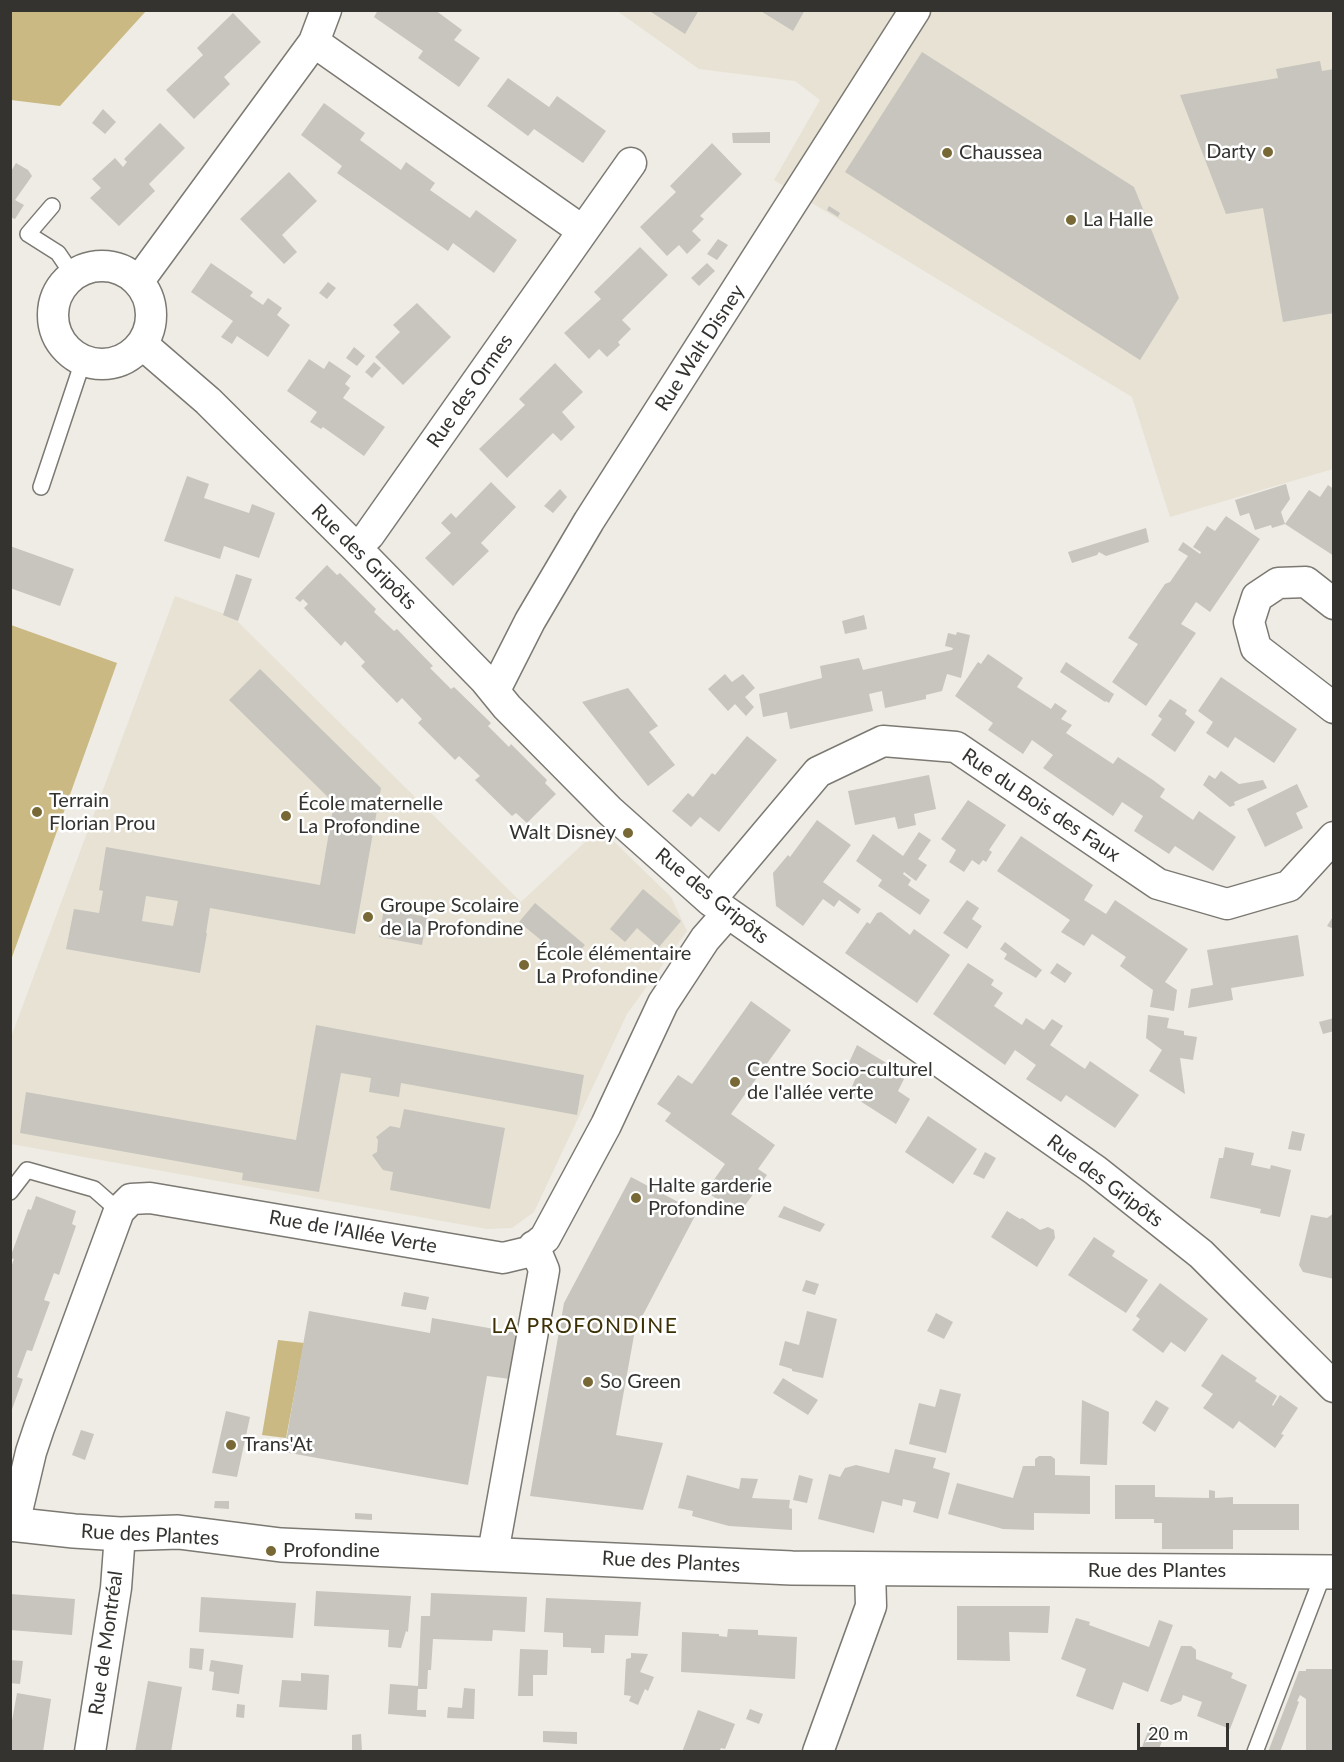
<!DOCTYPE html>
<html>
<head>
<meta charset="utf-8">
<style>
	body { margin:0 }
	#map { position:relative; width:1344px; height:1762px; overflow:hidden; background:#eeece5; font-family:Lato,sans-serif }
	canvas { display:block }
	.frame { position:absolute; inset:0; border:12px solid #343330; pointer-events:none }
	.scale { position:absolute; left:1137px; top:1723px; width:92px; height:27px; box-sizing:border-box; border:3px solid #343330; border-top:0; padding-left:8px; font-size:18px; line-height:21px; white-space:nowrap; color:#343330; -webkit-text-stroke:4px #fff; paint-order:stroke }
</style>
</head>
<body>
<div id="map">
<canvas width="1344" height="1762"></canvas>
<div class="frame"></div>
<div class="scale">20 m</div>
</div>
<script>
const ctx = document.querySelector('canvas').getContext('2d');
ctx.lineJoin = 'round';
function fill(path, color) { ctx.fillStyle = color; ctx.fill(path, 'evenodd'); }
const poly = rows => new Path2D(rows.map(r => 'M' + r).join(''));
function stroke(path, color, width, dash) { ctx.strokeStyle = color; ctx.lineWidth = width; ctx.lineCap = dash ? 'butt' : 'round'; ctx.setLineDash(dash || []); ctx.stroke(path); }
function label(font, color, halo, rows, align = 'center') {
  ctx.font = font + ' Lato,sans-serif'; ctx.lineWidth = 5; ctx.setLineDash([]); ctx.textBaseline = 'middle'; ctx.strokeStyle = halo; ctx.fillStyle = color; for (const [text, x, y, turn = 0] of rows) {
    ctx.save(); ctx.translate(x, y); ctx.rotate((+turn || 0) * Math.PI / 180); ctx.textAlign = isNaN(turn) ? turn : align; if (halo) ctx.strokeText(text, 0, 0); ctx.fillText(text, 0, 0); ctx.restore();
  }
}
const built = poly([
	[617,11,1333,11,1333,469,1170,517,1132,397,774,180,820,100,795,81,699,69],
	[175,596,233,617,521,902,600,828,671,897,687,931,627,1014,534,1212,512,1228,487,1229,11,1144,10,1040]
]);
const green = poly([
	[11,10,146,10,146,11,60,106,11,100],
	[11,625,117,663,11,960,10,625],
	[278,1340,304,1343,286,1438,262,1435]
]);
const building = poly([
	[378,10,435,10,462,30,454,40,480,58,459,87,418,58,423,51,374,17],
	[648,10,699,10,685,34],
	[759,10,805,10,793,31],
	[233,13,261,42,224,77,230,84,194,119,166,90,203,55,197,48],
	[922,52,1134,187,1179,298,1140,360,845,172],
	[1320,61,1322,71,1334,69,1334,313,1283,322,1263,208,1226,214,1180,95,1278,78,1276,69],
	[508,78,549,107,557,96,606,131,583,163,534,129,528,136,487,106],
	[324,103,365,133,360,140,401,170,406,162,435,183,430,190,470,218,476,210,517,240,494,273,453,243,448,251,337,173,342,166,301,135],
	[103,109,116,122,105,134,92,123],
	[160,123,185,148,149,184,155,191,119,226,90,198,101,188,92,179,115,158,123,167,127,162,124,159],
	[770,132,770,143,733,143,732,133],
	[712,143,742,174,700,216,704,219,692,231,701,240,687,254,679,245,667,256,640,227,676,192,670,186],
	[16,163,28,170,32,176,15,200,24,205,15,219,10,217,10,173],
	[289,172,317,201,282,235,297,252,284,264,240,219],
	[829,206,840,213,838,217,827,210],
	[718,239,728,245,717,260,707,254],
	[640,247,668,275,622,320,631,329,618,342,620,345,607,357,599,349,589,359,564,333,601,299,594,292],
	[211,263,253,292,250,296,263,305,268,298,282,308,277,315,290,325,268,357,237,336,232,344,221,337,233,321,191,292],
	[707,263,715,271,699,286,691,278],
	[328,282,336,288,327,299,319,293],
	[417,303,451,337,403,385,375,357,400,332,393,325],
	[354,347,365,356,357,366,346,358],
	[309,359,324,369,329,361,351,376,345,384,350,388,343,398,385,427,364,456,323,427,321,429,310,422,317,412,287,391],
	[374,362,381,368,372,378,365,372],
	[555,363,583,392,562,412,575,427,561,441,553,433,507,478,479,449,525,405,519,399],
	[187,476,209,484,204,498,249,513,252,504,275,513,259,558,224,546,220,559,164,541],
	[491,482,516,507,481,543,489,551,453,586,425,558,451,533,441,523,451,513,456,518],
	[1286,484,1290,499,1281,512,1285,524,1272,528,1271,525,1255,530,1249,513,1240,516,1235,500],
	[1328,485,1334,489,1334,556,1285,524,1309,490,1320,497],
	[560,489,567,497,553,513,544,506],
	[1226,516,1260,539,1210,612,1196,602,1181,624,1196,633,1146,706,1112,682,1138,644,1128,638,1165,584,1170,582,1188,556,1178,550,1183,542,1200,554,1201,552,1193,547,1207,526,1215,531],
	[1146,528,1149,542,1106,556,1099,552,1097,555,1072,563,1068,552],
	[10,546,74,569,60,606,10,588],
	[327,565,337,575,340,573,376,609,374,612,394,631,397,629,433,666,430,668,451,689,454,687,491,723,488,726,509,747,511,744,547,780,545,783,556,794,527,823,516,813,512,816,475,780,480,776,459,756,455,760,418,723,422,719,402,698,397,703,361,666,365,662,345,641,341,646,304,608,308,604,303,599,300,602,295,598],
	[236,574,252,579,238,621,223,615],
	[864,615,867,629,845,634,842,621],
	[957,632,970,635,961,678,947,674,942,691,926,695,926,699,885,708,882,691,869,694,873,711,790,729,787,712,763,717,759,694,822,678,820,666,859,658,863,670,952,650,953,648,945,646,948,633,956,635],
	[988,654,1023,678,1017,687,1051,709,1055,703,1067,711,1061,719,1072,725,1066,733,1113,764,1118,757,1153,780,1165,789,1160,797,1193,820,1199,811,1236,837,1213,871,1175,846,1169,854,1134,831,1143,816,1122,802,1113,816,1043,768,1053,755,1032,740,1023,754,988,730,993,723,955,696,978,662,981,664],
	[1066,662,1114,694,1109,703,1106,701,1105,702,1060,672],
	[260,669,381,788,355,934,210,908,206,933,207,933,200,973,66,949,74,909,99,913,103,891,99,890,106,847,320,885,334,803,229,700],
	[146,896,178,901,173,926,142,921],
	[725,674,732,682,743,674,755,688,745,697,754,707,746,716,735,704,728,711,708,689],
	[1221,677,1297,729,1274,763,1235,737,1228,748,1206,733,1213,722,1198,711],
	[628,688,658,726,649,732,675,765,648,786,582,702],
	[1170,699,1187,710,1185,714,1195,722,1175,752,1151,735,1162,719,1158,716],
	[747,736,777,760,719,832,700,817,691,827,672,811,688,793,693,797,712,773,715,775],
	[1221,771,1239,784,1263,780,1267,788,1234,802,1235,805,1230,807,1203,785,1209,775,1215,779],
	[929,775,936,809,914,814,916,825,898,829,895,817,855,825,848,791],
	[1297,784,1308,807,1296,813,1303,828,1265,847,1247,809],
	[968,800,1006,825,989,850,992,852,986,862,983,860,979,865,972,860,964,872,949,862,956,850,941,839],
	[817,820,851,845,823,882,861,909,858,914,839,900,834,907,823,899,803,926,776,906,773,873,788,855,790,857],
	[919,832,931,840,918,859,927,865,916,881,904,872,903,874,911,880,908,885,930,900,920,915,878,886,882,880,856,861,873,834,903,856],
	[1021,836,1093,885,1084,900,1106,914,1115,900,1188,949,1165,982,1177,990,1174,1011,1150,1007,1153,990,1120,966,1126,957,1092,934,1084,946,1061,932,1070,920,997,871],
	[643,889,681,921,659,947,637,928,625,942,610,929],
	[967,900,979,908,972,919,982,926,967,949,943,933],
	[535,903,585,945,569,963,519,922],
	[384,909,427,917,422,945,379,937],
	[881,912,910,935,914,929,950,955,917,1003,845,953,867,922,870,924,877,913],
	[1334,915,1334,929,1327,926],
	[1298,935,1304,976,1231,988,1233,1000,1188,1008,1191,989,1213,985,1207,950],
	[1005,942,1042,970,1036,978,1004,959,1007,954,1000,949],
	[968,963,994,980,991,985,1003,993,994,1006,1022,1025,1026,1018,1044,1030,1052,1019,1063,1026,1050,1045,1085,1069,1090,1061,1139,1095,1115,1128,1066,1095,1061,1102,1026,1079,1036,1065,1015,1050,1005,1065,933,1014],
	[1057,963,1072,973,1065,983,1050,973],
	[751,1001,791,1030,731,1114,775,1145,758,1169,767,1175,738,1215,706,1191,725,1164,665,1121,671,1113,657,1104,678,1075,692,1084],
	[1148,1015,1169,1018,1167,1028,1184,1031,1184,1035,1197,1037,1193,1060,1180,1058,1185,1094,1149,1071,1162,1050,1146,1038],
	[1334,1018,1334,1031,1323,1034,1319,1022],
	[316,1025,584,1075,577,1115,401,1083,399,1097,369,1092,371,1078,341,1073,319,1192,242,1180,243,1173,20,1133,26,1092,296,1140],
	[857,1045,906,1075,898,1091,910,1099,896,1124,849,1094,858,1072,847,1067],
	[404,1109,505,1128,490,1209,390,1190,393,1172,383,1170,372,1155,377,1152,378,1140,376,1137,390,1126,400,1128],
	[928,1116,977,1149,953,1184,905,1152],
	[1292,1131,1305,1134,1301,1151,1288,1149],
	[1225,1147,1254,1153,1251,1165,1270,1169,1271,1165,1291,1170,1280,1217,1260,1213,1261,1209,1210,1198,1219,1158,1223,1158],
	[985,1152,996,1158,984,1179,973,1174],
	[631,1177,697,1212,635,1330,616,1435,663,1443,643,1510,530,1496,564,1303],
	[36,1196,76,1211,72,1224,76,1226,59,1275,54,1273,44,1300,50,1302,32,1351,27,1350,17,1377,23,1379,11,1412,10,1270,14,1259,10,1258,28,1209,31,1210],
	[784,1206,825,1224,820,1232,778,1217],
	[1007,1211,1020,1219,1022,1218,1040,1230,1048,1227,1054,1230,1055,1238,1037,1267,991,1237],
	[1334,1213,1334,1279,1303,1272,1299,1265,1311,1215,1327,1218],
	[1094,1237,1115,1251,1112,1256,1148,1280,1126,1313,1068,1275],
	[806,1280,819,1284,815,1295,802,1291],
	[1160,1283,1208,1319,1185,1352,1171,1342,1163,1353,1132,1330,1140,1319,1136,1316],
	[404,1292,429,1297,426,1310,401,1306],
	[309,1311,430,1333,432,1318,517,1333,510,1379,487,1376,468,1485,284,1452],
	[807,1311,837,1319,823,1378,792,1371,792,1369,779,1365,785,1341,799,1345],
	[936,1313,953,1322,944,1339,927,1331],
	[1222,1354,1257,1378,1255,1381,1277,1396,1272,1405,1273,1406,1280,1395,1298,1408,1281,1434,1284,1435,1275,1448,1239,1421,1233,1429,1203,1408,1213,1394,1201,1386],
	[783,1378,818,1400,808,1415,773,1393],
	[940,1389,961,1394,946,1453,909,1444,919,1403,935,1407],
	[1082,1400,1109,1412,1107,1465,1080,1464],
	[1156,1400,1169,1408,1155,1432,1142,1423],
	[226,1411,250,1417,237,1477,212,1473],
	[81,1430,94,1434,85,1460,72,1455],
	[895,1449,936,1458,933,1468,950,1473,938,1519,913,1512,916,1502,903,1499,902,1506,882,1501,874,1533,818,1519,829,1474,840,1477,845,1468,856,1465,889,1473],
	[1039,1456,1051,1456,1055,1459,1055,1475,1090,1476,1090,1514,1034,1513,1034,1530,1003,1529,948,1514,957,1483,1013,1498,1023,1466,1035,1466,1035,1459],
	[687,1475,739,1489,741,1478,758,1479,752,1498,790,1500,789,1508,792,1509,792,1530,729,1526,692,1516,693,1511,678,1508],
	[799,1475,813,1479,807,1503,793,1500],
	[1115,1485,1155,1485,1155,1497,1209,1498,1209,1490,1215,1491,1215,1498,1233,1497,1233,1504,1299,1504,1299,1530,1233,1530,1233,1549,1162,1549,1162,1523,1154,1523,1154,1519,1115,1519],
	[215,1501,229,1501,229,1509,214,1508],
	[355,1513,372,1514,372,1520,355,1519],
	[316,1591,411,1596,408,1632,406,1631,401,1648,388,1647,389,1630,314,1626],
	[431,1593,527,1597,525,1632,493,1630,492,1641,433,1639,431,1670,428,1670,427,1689,418,1689,417,1710,426,1710,426,1717,388,1714,390,1684,418,1686,421,1616,430,1616],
	[10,1594,75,1599,72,1635,10,1630],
	[201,1597,296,1603,293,1638,199,1632],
	[546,1598,641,1602,638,1636,605,1635,604,1653,591,1653,591,1648,563,1647,563,1633,544,1632],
	[957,1606,1050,1606,1048,1633,1009,1632,1010,1661,957,1660],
	[1076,1618,1090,1622,1089,1625,1149,1647,1159,1620,1173,1625,1148,1692,1123,1682,1113,1710,1076,1696,1086,1669,1061,1659],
	[728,1629,758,1630,758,1635,797,1637,795,1679,681,1672,682,1632,719,1634,719,1636,727,1637],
	[1181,1646,1191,1646,1196,1650,1196,1659,1233,1673,1231,1678,1247,1685,1230,1729,1197,1716,1202,1702,1183,1695,1181,1701,1171,1705,1160,1701],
	[190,1648,204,1649,202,1670,189,1668],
	[520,1649,548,1650,547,1675,533,1675,533,1696,518,1696],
	[631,1653,648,1654,640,1672,654,1677,648,1691,645,1689,638,1705,629,1701,631,1696,624,1695,626,1659,631,1658],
	[10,1660,23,1661,20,1684,10,1683],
	[211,1660,243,1665,239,1694,212,1690,214,1672,209,1671],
	[1306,1669,1334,1669,1334,1752,1306,1752,1306,1699,1300,1695,1297,1701,1299,1702,1280,1752,1268,1752,1299,1671,1306,1671],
	[301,1673,329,1675,327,1710,279,1707,282,1680,301,1681],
	[148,1681,182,1687,171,1752,135,1752],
	[464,1688,475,1689,474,1719,447,1718,448,1707,462,1708],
	[17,1693,51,1699,43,1752,10,1752,10,1732],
	[237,1704,245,1705,244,1718,236,1717],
	[750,1709,763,1714,759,1724,746,1719],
	[698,1710,735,1724,725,1749,721,1748,719,1752,682,1752],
	[1151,1724,1166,1730,1158,1752,1142,1747],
	[543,1731,577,1732,577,1744,543,1742],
	[361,1734,362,1752,352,1752,352,1735]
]);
const lane = poly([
	[52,206,28,234,58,253,73,275],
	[41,487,83,361],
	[10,1192,27,1170,94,1189,119,1211],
	[1255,1752,1324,1572]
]);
const street = poly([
	[314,42,326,10],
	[583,231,631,163],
	'53 315a49 49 0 1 1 98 0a49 49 0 1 1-98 0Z',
	[138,282,314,42,583,231,369,535,356,548],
	[142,344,208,401,356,548,485,680,507,707,610,811,711,901,1095,1170,1201,1254,1334,1387],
	[1334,604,1306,582,1278,583,1257,597,1249,622,1256,648,1334,708],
	[495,690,530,621,589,521,915,10],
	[711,901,722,886,818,772,883,741,956,747,1158,884,1227,904,1289,886,1334,837],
	[14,1524,31,1452,39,1428,119,1211,131,1199,150,1198,503,1258,528,1252,545,1238,606,1125,663,1003,705,939,727,914],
	[493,1553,544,1270,534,1246],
	[90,1752,116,1588,120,1534],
	[818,1752,871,1606,870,1569]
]);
const secondary = poly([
	[10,1524,74,1531,120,1534,178,1532,281,1545,792,1568,1334,1572]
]);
const markers = [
	[1268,152,6,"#786835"],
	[947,153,6,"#786835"],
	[1071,220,6,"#786835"],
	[37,812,6,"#786835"],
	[286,816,6,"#786835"],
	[628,833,6,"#786835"],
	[368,917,6,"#786835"],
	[524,965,6,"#786835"],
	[735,1082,6,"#786835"],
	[636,1198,6,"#786835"],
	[588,1382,6,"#786835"],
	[231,1445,6,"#786835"],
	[271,1551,6,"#786835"]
];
const poiNames = [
	["Darty",1256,152,"right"],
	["Chaussea",959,153],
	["La Halle",1083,220],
	["Terrain",49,801],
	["Florian Prou",49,824],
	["École maternelle",298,804],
	["La Profondine",298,827],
	["Walt Disney",616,833,"right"],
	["Groupe Scolaire",380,906],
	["de la Profondine",380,929],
	["École élémentaire",536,954],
	["La Profondine",536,977],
	["Centre Socio-culturel",747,1070],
	["de l'allée verte",747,1093],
	["Halte garderie",648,1186],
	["Profondine",648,1209],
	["So Green",600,1382],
	["Trans'At",243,1445],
	["Profondine",283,1551]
];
const streetNames = [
	["Rue Walt Disney",700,348,-57],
	["Rue des Ormes",470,391,-55],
	["Rue des Gripôts",364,557,45],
	["Rue du Bois des Faux",1041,805,34],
	["Rue des Gripôts",712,896,39],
	["Rue des Gripôts",1105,1181,37],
	["Rue de l'Allée Verte",353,1232,10],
	["Rue des Plantes",150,1535,3],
	["Rue des Plantes",671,1562,3],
	["Rue des Plantes",1157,1571],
	["Rue de Montréal",106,1643,-82]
];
const neighbourhoodNames = [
	["LA PROFONDINE",585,1326]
];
fill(built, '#e7e2d4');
fill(green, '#cbb983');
fill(building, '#c7c5be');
stroke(lane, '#7b7972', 18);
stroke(street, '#7b7972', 33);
stroke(secondary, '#7b7972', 36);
stroke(lane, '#fff', 15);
stroke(street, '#fff', 30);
stroke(secondary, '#fff', 33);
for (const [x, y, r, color] of markers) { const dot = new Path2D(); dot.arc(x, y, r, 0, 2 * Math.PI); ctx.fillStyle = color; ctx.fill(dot); stroke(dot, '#fff', 2); }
label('20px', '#343330', '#fff', poiNames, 'left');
label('20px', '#343330', '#fff', streetNames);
ctx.letterSpacing = '1.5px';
label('21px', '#3d3005', '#fff', neighbourhoodNames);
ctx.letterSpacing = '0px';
</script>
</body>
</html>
